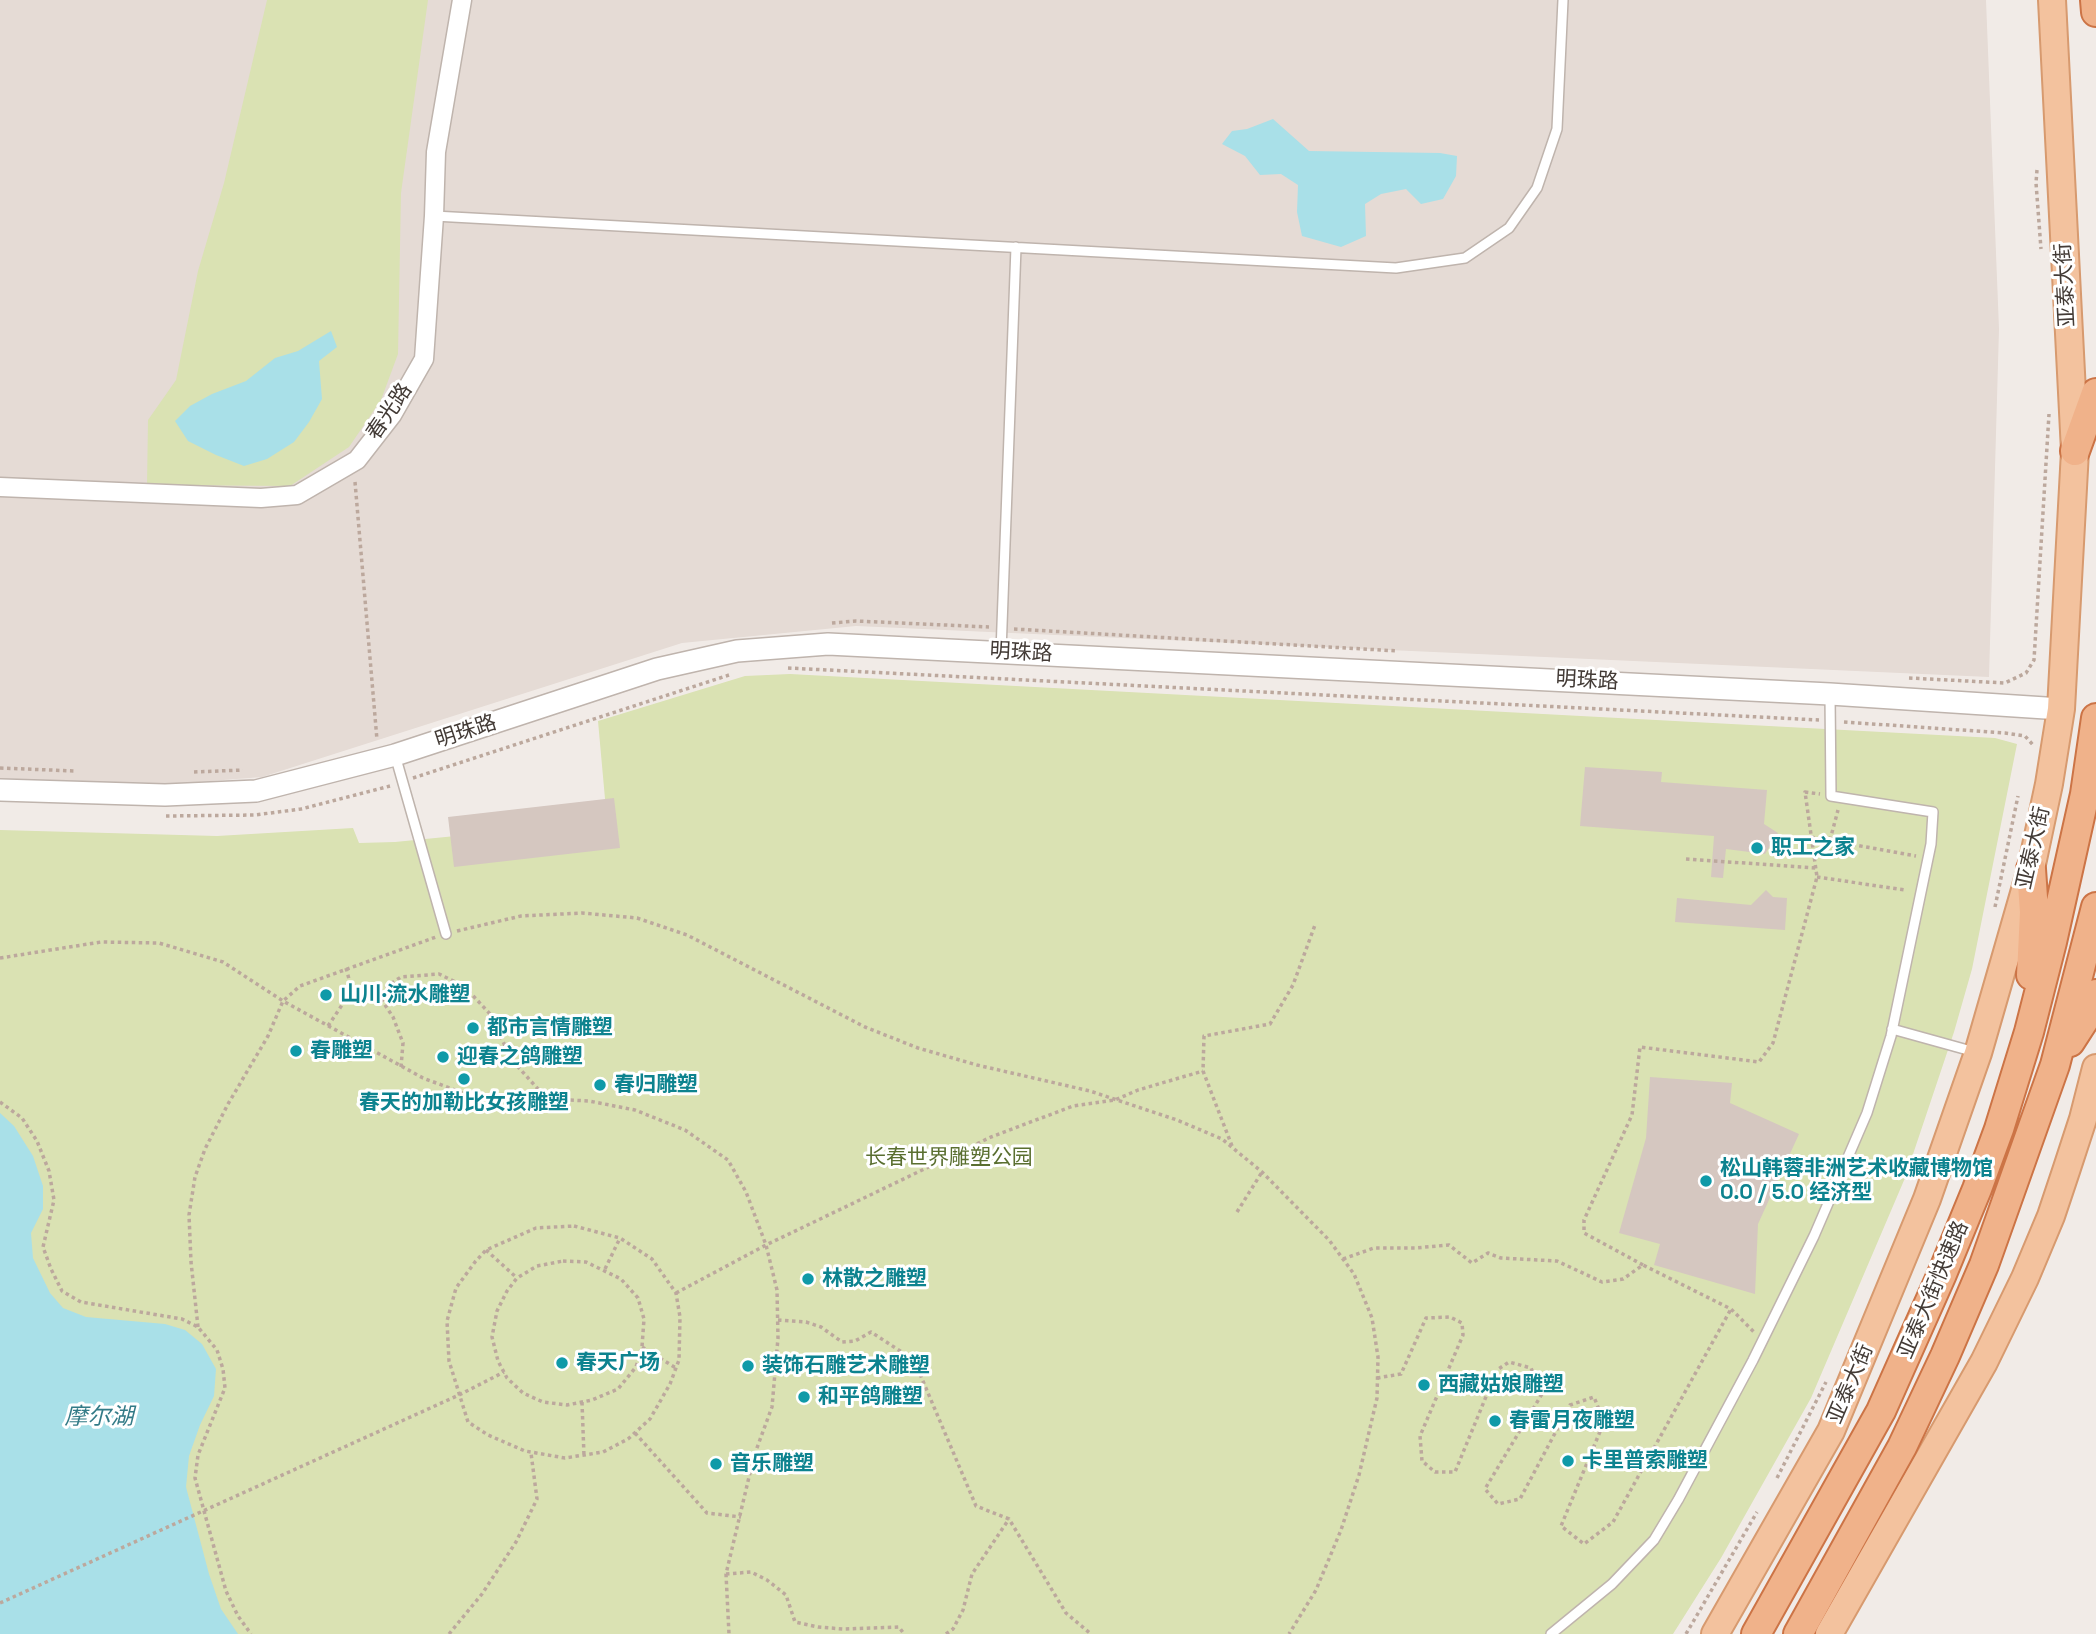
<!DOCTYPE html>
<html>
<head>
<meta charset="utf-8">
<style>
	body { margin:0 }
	canvas { display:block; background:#f1ebe7 }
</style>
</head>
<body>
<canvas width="2096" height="1634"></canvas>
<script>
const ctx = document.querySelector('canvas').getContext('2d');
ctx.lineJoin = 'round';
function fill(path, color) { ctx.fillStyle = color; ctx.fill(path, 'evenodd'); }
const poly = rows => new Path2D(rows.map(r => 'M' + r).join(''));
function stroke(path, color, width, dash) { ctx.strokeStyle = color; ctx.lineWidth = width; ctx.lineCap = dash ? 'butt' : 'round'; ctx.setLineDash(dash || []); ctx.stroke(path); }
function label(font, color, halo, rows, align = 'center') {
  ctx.font = font + ' "Space Grotesk","Noto Sans SC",sans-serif'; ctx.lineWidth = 6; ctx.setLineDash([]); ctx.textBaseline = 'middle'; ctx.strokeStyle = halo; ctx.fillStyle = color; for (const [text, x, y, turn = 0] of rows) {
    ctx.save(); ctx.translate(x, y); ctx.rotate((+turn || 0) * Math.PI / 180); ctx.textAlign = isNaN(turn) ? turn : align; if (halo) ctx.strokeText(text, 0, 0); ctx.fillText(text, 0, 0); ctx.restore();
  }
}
const residential = poly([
	[0,0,1986,0,1999,329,1989,677,856,626,682,643,262,777,159,785,0,780]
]);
const green = poly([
	[267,0,428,0,401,193,398,354,381,400,349,447,290,486,147,485,148,420,176,380,198,271,224,183],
	[790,674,1995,738,2017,744,1972,969,1954,1032,1905,1178,1811,1398,1721,1558,1673,1634,0,1634,0,830,217,836,353,828,359,843,395,842,607,821,598,721,745,676]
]);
const water = poly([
	[1273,119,1309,151,1440,153,1457,156,1456,176,1443,199,1421,204,1406,189,1381,194,1365,204,1366,236,1341,247,1302,236,1297,212,1298,185,1281,174,1260,175,1245,156,1222,144,1232,131,1247,129],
	[331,331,337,347,319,361,322,399,309,422,294,442,267,459,244,466,216,455,188,441,175,421,190,406,212,394,246,381,275,358,298,351],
	[0,1113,14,1126,33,1156,43,1186,43,1209,31,1233,33,1258,50,1293,63,1308,86,1317,165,1324,185,1330,202,1344,216,1369,214,1396,200,1425,189,1456,186,1487,209,1574,221,1609,238,1634,0,1634]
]);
const building = poly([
	[1585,767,1662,772,1661,782,1767,790,1764,824,1778,833,1765,854,1726,849,1723,878,1711,877,1714,836,1580,826],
	[614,798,620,848,454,867,448,817],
	[1766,890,1773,897,1787,898,1785,930,1675,922,1677,898,1751,905],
	[1650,1077,1732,1083,1730,1103,1799,1134,1758,1224,1755,1294,1654,1265,1660,1244,1619,1233,1646,1138]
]);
const path = poly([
	[2037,170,2036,183,2041,249],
	[355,482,377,740],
	[832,623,856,621,989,627],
	[1014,629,1398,651],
	[788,668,1819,720],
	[1909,678,2005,683,2026,673,2034,660,2049,414],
	[1844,722,2005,733,2025,736,2034,746],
	[0,768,75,771],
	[194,772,243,770],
	[413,778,729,675],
	[166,816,255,815,301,809,390,786],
	[1811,837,1916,856],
	[1830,840,1838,810],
	[1686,859,1816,868],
	[1817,877,1905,890],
	[1995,907,2018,796],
	[457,931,521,916,582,913,637,918,687,935,865,1027,918,1048,977,1065,1090,1091,1177,1120,1222,1139,1262,1172,1329,1240,1354,1274,1372,1318,1378,1357,1377,1398,1359,1475,1341,1530,1316,1590,1289,1634],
	[0,958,101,942,159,943,223,962,283,1001,423,1078,468,1095,589,1101,635,1110,685,1130,728,1160,746,1192,766,1245,777,1290,778,1338,772,1407,754,1456,726,1574,729,1634],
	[346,968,352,990,377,993],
	[328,1026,352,990],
	[401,1067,403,1043,393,1017,377,993,401,977,439,974,464,986,491,1015,511,1059,547,1099],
	[0,1102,22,1118,37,1141,49,1171,54,1200,43,1247,51,1269,62,1291,81,1302,182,1319,198,1327,217,1350,223,1369,225,1388,198,1455,195,1478,226,1591,238,1616,251,1634],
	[1232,1146,1203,1071,1204,1036,1270,1024,1293,985,1315,925],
	[1237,1212,1262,1172],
	[574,1226,620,1238,652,1259,676,1293,680,1317,679,1360,670,1384,650,1419,628,1439,603,1452,565,1458,525,1451,488,1435,468,1422,449,1361,447,1321,456,1288,475,1262,486,1250,536,1228,574,1226],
	[486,1250,517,1278],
	[1343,1259,1374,1248,1415,1248,1449,1245,1472,1263,1488,1253,1501,1258,1557,1261,1602,1282,1623,1279,1643,1265,1731,1309,1754,1332],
	[563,1261,586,1262,621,1279,638,1298,644,1319,642,1347,636,1367,618,1389,592,1400,567,1405,543,1402,523,1393,507,1378,498,1361,492,1337,497,1311,507,1291,517,1278,537,1266,563,1261],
	[1643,1265,1584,1233,1584,1220,1632,1115,1640,1047,1759,1062,1773,1043,1817,877,1805,792,1820,794],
	[605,1269,620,1238],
	[676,1293,766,1245,991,1137,1073,1106,1115,1100,1138,1090,1203,1071],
	[778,1320,806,1322,821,1327,842,1342,855,1341,871,1332,914,1360,976,1506,1009,1519,1066,1613,1091,1634],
	[198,1327,191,1262,189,1215,195,1177,205,1149,228,1104,268,1036,283,1001,300,986,436,937],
	[642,1347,676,1368],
	[1377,1378,1401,1374,1426,1318,1450,1317,1462,1323,1463,1335,1420,1436,1422,1461,1435,1472,1455,1472,1497,1370,1509,1362,1531,1368,1542,1394,1485,1489,1498,1504,1520,1499,1570,1405,1594,1397,1604,1422,1561,1526,1584,1544,1613,1522,1731,1309],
	[582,1402,584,1456],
	[635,1433,707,1513,741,1517],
	[1777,1478,1826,1382],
	[726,1574,751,1572,767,1580,786,1595,795,1622,818,1627,843,1629,899,1627,904,1634],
	[0,1603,459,1395,504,1372],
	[449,1634,482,1594,516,1542,537,1499,531,1453],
	[946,1634,953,1629,963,1610,972,1574,1009,1519],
	[1686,1634,1757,1512]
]);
const service = poly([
	[434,216,1396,268,1465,258,1509,228,1537,188,1557,129,1563,0],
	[1001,652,1016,247],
	[395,755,446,934],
	[1892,1029,1975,1052],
	[1551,1634,1612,1584,1654,1540,1678,1500,1753,1360,1814,1236,1867,1113,1891,1036,1931,844,1933,812,1831,796,1830,695]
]);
const minor = poly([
	[0,487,261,498,297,495,357,460,392,415,424,359,434,216,436,152,462,0]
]);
const tertiary = poly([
	[0,790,165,795,256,791,395,755,657,669,737,651,828,644,1830,694,2061,709]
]);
const primary = poly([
	[1715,1634,1831,1431,1927,1199,1978,1053,2031,869,2049,784,2061,709,2075,451,2052,0],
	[1829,1634,1984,1362,2025,1278,2051,1216,2067,1168,2083,1119,2096,1068]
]);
const trunk = poly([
	[2095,0,2096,12],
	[2075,451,2096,393],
	[2031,975,2034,912,2031,869],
	[2070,1042,2088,1014,2096,994],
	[1756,1634,1881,1411,1942,1274,1977,1189,1999,1129,2029,1032,2052,942,2085,794,2096,718],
	[1798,1634,1902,1447,1945,1356,1984,1265,2055,1065,2096,907]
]);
const markers = [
	[1757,848,7,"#0f9aa8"],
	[326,995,7,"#0f9aa8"],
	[473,1028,7,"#0f9aa8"],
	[296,1051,7,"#0f9aa8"],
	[443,1057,7,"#0f9aa8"],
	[464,1079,7,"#0f9aa8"],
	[600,1085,7,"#0f9aa8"],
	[1706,1181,7,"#0f9aa8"],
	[808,1279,7,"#0f9aa8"],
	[562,1363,7,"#0f9aa8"],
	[748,1366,7,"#0f9aa8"],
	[1424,1385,7,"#0f9aa8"],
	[804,1397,7,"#0f9aa8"],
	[1495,1421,7,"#0f9aa8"],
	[1568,1461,7,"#0f9aa8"],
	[716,1464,7,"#0f9aa8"]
];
const streetNames = [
	["亚泰大街",2066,285,-93],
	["春光路",390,412,-56],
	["明珠路",1021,653,3],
	["明珠路",1587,681,3],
	["明珠路",466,732,-18],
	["亚泰大街",2034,848,-77],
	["亚泰大街快速路",1934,1290,-67],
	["亚泰大街",1851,1384,-67]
];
const cultureNames = [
	["职工之家",1771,848],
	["山川·流水雕塑",340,995],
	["都市言情雕塑",487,1028],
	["春雕塑",310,1051],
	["迎春之鸽雕塑",457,1057],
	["春归雕塑",614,1085],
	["春天的加勒比女孩雕塑",464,1103,"center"],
	["松山韩蓉非洲艺术收藏博物馆",1720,1169],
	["0.0 / 5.0 经济型",1720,1193],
	["林散之雕塑",822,1279],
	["春天广场",576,1363],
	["装饰石雕艺术雕塑",762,1366],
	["西藏姑娘雕塑",1438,1385],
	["和平鸽雕塑",818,1397],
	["春雷月夜雕塑",1509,1421],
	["卡里普索雕塑",1582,1461],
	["音乐雕塑",730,1464]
];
const parkNames = [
	["长春世界雕塑公园",949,1158]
];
const waterNames = [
	["摩尔湖",99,1418]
];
fill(residential, '#e5dbd5');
fill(green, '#dae2b3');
fill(water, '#a9e0e8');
fill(building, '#d5c7c0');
stroke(service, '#bfb4ad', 12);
stroke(minor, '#bfb4ad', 21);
stroke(tertiary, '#bfb4ad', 24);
stroke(primary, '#d79a6f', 30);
stroke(trunk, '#cc7446', 32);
stroke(path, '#bca89d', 3.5, [3.5, 3.5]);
stroke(service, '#fff', 9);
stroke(minor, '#fff', 18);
stroke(tertiary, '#fff', 21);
stroke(primary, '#f3c29e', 26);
stroke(trunk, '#f0b28a', 28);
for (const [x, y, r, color] of markers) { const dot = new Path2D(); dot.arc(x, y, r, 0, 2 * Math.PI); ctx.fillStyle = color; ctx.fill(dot); stroke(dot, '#fff', 2.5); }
label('21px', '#433b36', '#fff', streetNames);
label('bold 21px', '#0d838f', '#fff', cultureNames, 'left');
label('21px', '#5a6f30', '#fff', parkNames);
label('italic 23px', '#337b87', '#fff', waterNames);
</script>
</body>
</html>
